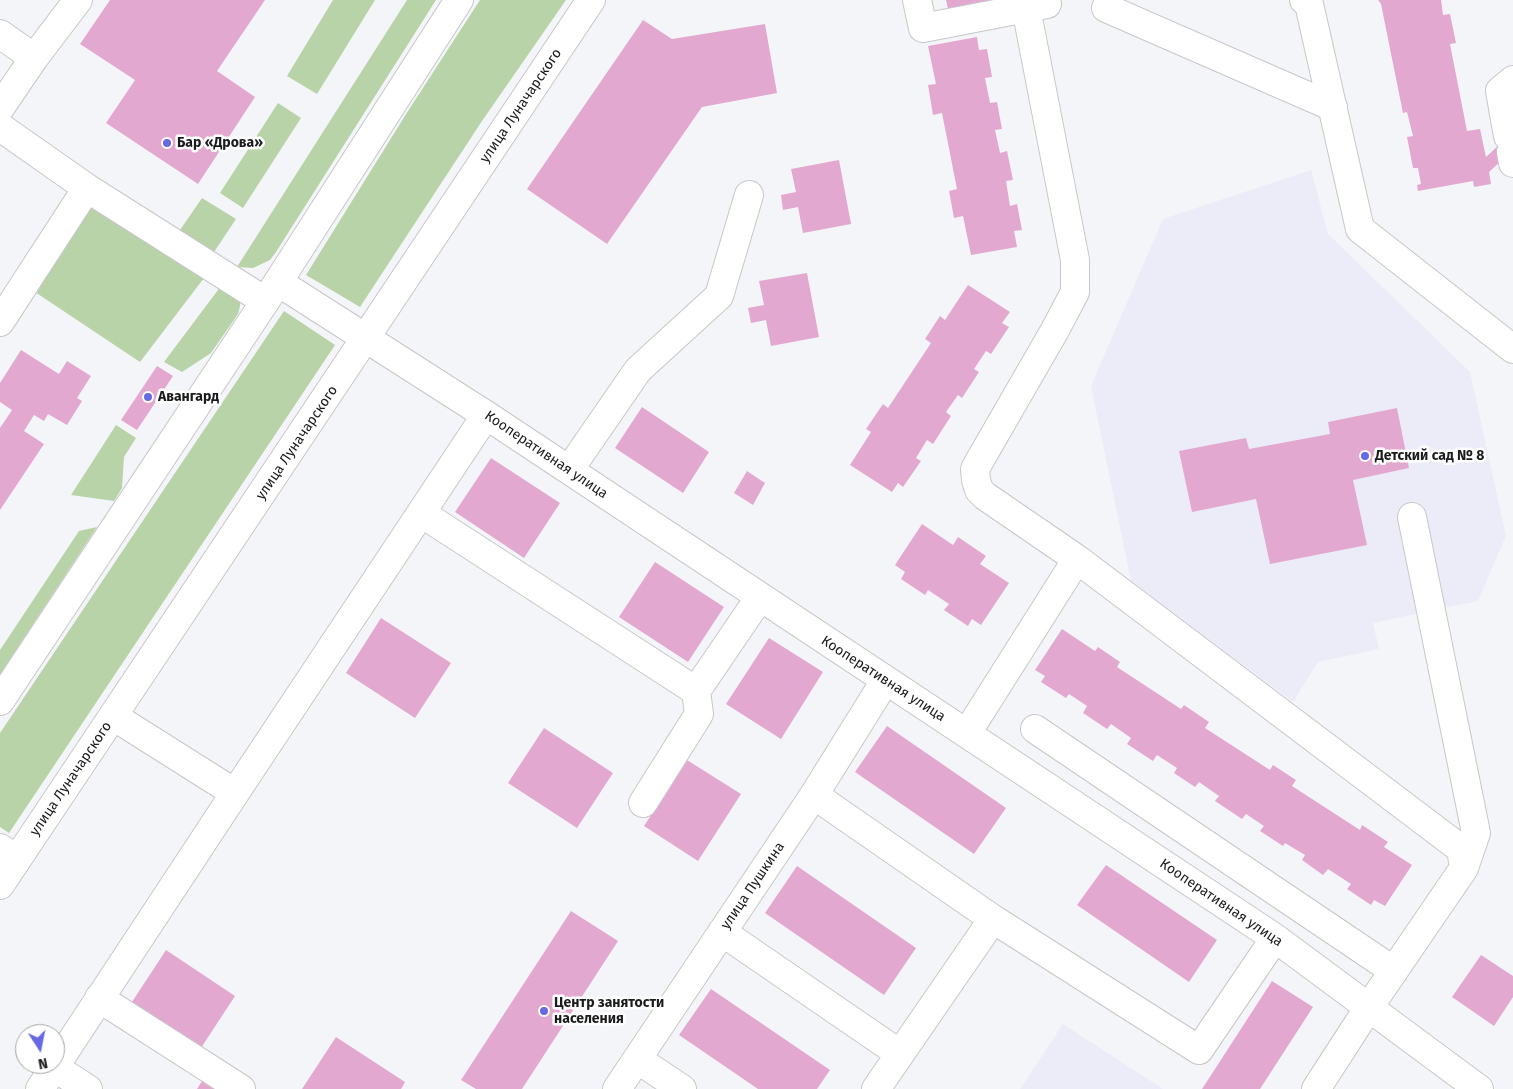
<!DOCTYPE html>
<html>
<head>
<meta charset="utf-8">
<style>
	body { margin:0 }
	#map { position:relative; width:1513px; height:1089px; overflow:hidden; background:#f4f5f9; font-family:"Fira Sans",sans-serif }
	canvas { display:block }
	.north { position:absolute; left:15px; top:1024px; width:50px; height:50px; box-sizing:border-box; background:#fff; border:1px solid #a3a4a4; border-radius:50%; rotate:169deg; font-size:14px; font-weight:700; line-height:20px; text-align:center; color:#1a1b1c }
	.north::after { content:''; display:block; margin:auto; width:18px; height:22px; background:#6669e2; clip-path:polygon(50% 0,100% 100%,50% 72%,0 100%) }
</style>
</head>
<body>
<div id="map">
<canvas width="1513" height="1089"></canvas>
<div class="north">N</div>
</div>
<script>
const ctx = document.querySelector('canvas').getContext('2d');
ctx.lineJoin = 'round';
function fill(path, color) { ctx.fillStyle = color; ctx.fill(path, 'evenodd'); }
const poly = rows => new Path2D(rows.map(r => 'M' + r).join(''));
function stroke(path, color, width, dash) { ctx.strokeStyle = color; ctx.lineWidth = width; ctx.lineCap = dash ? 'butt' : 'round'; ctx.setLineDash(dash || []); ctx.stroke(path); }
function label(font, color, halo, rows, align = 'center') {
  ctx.font = font + ' "Fira Sans",sans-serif'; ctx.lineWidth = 5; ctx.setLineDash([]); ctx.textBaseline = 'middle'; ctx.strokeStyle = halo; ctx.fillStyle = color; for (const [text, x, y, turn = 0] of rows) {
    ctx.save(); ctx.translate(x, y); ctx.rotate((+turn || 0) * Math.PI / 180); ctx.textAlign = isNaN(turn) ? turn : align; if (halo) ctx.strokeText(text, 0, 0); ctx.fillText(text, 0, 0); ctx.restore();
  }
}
const built = poly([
	[1311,170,1328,234,1470,372,1506,536,1478,601,1373,623,1379,649,1318,662,1293,702,1131,581,1091,386,1163,219],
	[1063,1024,1163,1089,1020,1089]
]);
const green = poly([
	[333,0,375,0,317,94,287,76],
	[407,0,436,0,276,252,270,260,253,268,237,267],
	[480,0,566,0,482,121,360,307,306,275,408,111],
	[278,103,301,118,243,208,220,193],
	[202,198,236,219,214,252,180,230],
	[90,207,95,208,204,278,140,362,32,290],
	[221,286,240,300,240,306,238,314,211,353,182,372,164,362],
	[284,311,335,345,9,833,0,827,0,733],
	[116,425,136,438,124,457,122,488,114,501,71,495],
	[97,527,0,674,0,650,79,531]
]);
const building = poly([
	[110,0,265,0,217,71,255,97,198,184,106,123,135,80,80,44],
	[946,0,992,0,992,1,948,9],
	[1378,0,1441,0,1443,15,1450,14,1456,43,1450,44,1467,131,1480,129,1486,157,1513,132,1513,150,1489,172,1491,184,1474,187,1473,181,1418,191,1417,185,1421,184,1418,168,1413,168,1407,137,1413,136,1407,112,1403,113,1381,4],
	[643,20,672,39,765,24,777,93,702,107,607,244,527,189],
	[977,37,979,50,987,49,992,77,985,78,990,103,997,102,1002,129,995,130,1000,153,1007,151,1013,180,1006,181,1010,206,1017,204,1022,230,1014,231,1017,247,971,255,963,216,954,218,949,191,957,189,942,113,933,115,928,85,936,84,928,46],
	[839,160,851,224,803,233,798,207,783,210,781,195,796,192,791,169],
	[807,273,819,337,771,346,766,320,751,323,748,308,764,305,759,281],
	[968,285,1010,312,1002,323,1009,327,991,354,986,351,974,369,979,372,962,398,958,395,946,412,951,416,933,444,927,440,916,458,921,461,903,487,898,483,892,492,850,465,871,432,866,429,883,404,888,408,931,343,925,339,940,316,945,320],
	[21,350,59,374,67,361,91,376,77,398,82,401,67,425,48,414,44,421,34,415,24,431,44,444,0,510,0,428,12,410,0,402,0,383],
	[157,366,173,376,137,430,121,420],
	[642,407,709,452,683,493,615,448],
	[1397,408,1409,468,1353,480,1367,545,1270,564,1256,499,1192,512,1179,451,1246,438,1249,449,1330,434,1328,422],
	[491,458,560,503,524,558,455,512],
	[747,471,765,483,753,505,734,493],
	[922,524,953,545,958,537,986,556,980,564,1009,583,981,625,972,619,968,626,944,610,949,604,928,590,925,595,901,579,905,572,895,565],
	[655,562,724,607,688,662,619,617],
	[381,618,451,663,415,718,346,673],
	[1062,629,1095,651,1098,647,1120,662,1117,667,1181,709,1184,705,1209,722,1205,728,1270,770,1273,765,1296,780,1292,786,1360,830,1362,825,1388,842,1384,847,1412,865,1385,906,1374,900,1371,905,1347,889,1351,884,1328,869,1323,875,1302,860,1305,855,1285,843,1283,846,1260,831,1264,826,1246,814,1242,819,1215,801,1219,796,1199,782,1195,787,1174,773,1177,768,1157,755,1153,761,1127,744,1131,738,1111,724,1107,729,1083,713,1087,706,1069,694,1066,698,1041,682,1045,676,1035,670],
	[769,638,823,672,781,739,726,704],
	[887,726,1006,808,974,854,855,772],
	[544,728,613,773,577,828,508,783],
	[687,760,741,794,698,861,644,826],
	[1106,865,1217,940,1189,982,1077,905],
	[797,866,916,948,884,995,765,913],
	[571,911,618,941,522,1089,476,1089,461,1080],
	[166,950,235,996,199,1051,130,1005],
	[1481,955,1513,976,1513,997,1494,1026,1452,997],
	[1272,981,1313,1007,1260,1089,1202,1089],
	[711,989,830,1070,817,1089,758,1089,679,1035],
	[336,1037,405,1082,401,1089,302,1089],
	[202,1081,215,1089,197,1089]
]);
const minor = poly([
	[917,0,923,28,1047,4],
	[1304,0,1309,4,1360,229,1513,349],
	[1106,8,1333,107],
	[0,34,34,58],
	[0,108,34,58,78,0],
	[0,127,87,188,265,301],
	[1508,136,1500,91,1513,80],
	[1511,152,1513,163],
	[278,282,486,415,1275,938,1479,1089],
	[0,322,87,188],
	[486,415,421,513,696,691,699,714,643,803],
	[569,470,638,370,719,296,749,195],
	[1077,559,1461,849,1464,868],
	[696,691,760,597],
	[113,716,235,793,421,513],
	[1035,729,1394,971],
	[967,733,1077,559,985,496,979,490,976,480,975,469,980,460,1055,330,1075,292,1075,260,1026,8],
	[814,795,993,919,876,1089],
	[0,848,17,859],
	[993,919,1199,1050,1275,938],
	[722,932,900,1054],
	[99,998,241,1089],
	[637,1059,682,1089],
	[54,1067,88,1089],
	[40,1089,235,793],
	[617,1089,814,795,885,681],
	[1316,1089,1369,1007,1464,868,1476,833,1412,517]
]);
const major = poly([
	[0,701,278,282,459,0],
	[0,885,591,0]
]);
const markers = [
	[167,143,5,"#6669e2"],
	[148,397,5,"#6669e2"],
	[1365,456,5,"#6669e2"],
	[544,1011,5,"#6669e2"]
];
const streetNames = [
	["улица Луначарского",521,106,-56],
	["улица Луначарского",297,443,-56],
	["Кооперативная улица",546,455,34],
	["Кооперативная улица",883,679,33],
	["улица Луначарского",71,779,-56],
	["улица Пушкина",753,886,-56],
	["Кооперативная улица",1221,903,34]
];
const poiNames = [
	["Бар «Дрова»",177,143],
	["Авангард",158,397],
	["Детский сад № 8",1375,456],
	["Центр занятости",554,1003],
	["населения",554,1019]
];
fill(built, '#ebecf8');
fill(green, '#b7d3a7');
fill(building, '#e3a8d0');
stroke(minor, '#c7c7cb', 30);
stroke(major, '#c7c7cb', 30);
stroke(minor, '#fff', 28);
stroke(major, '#fff', 28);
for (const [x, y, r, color] of markers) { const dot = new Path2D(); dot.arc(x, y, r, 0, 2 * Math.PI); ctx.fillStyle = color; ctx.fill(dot); stroke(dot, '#fff', 2); }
label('14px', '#1a1b1c', '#fff', streetNames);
label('bold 14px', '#1a1b1c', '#fff', poiNames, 'left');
</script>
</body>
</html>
